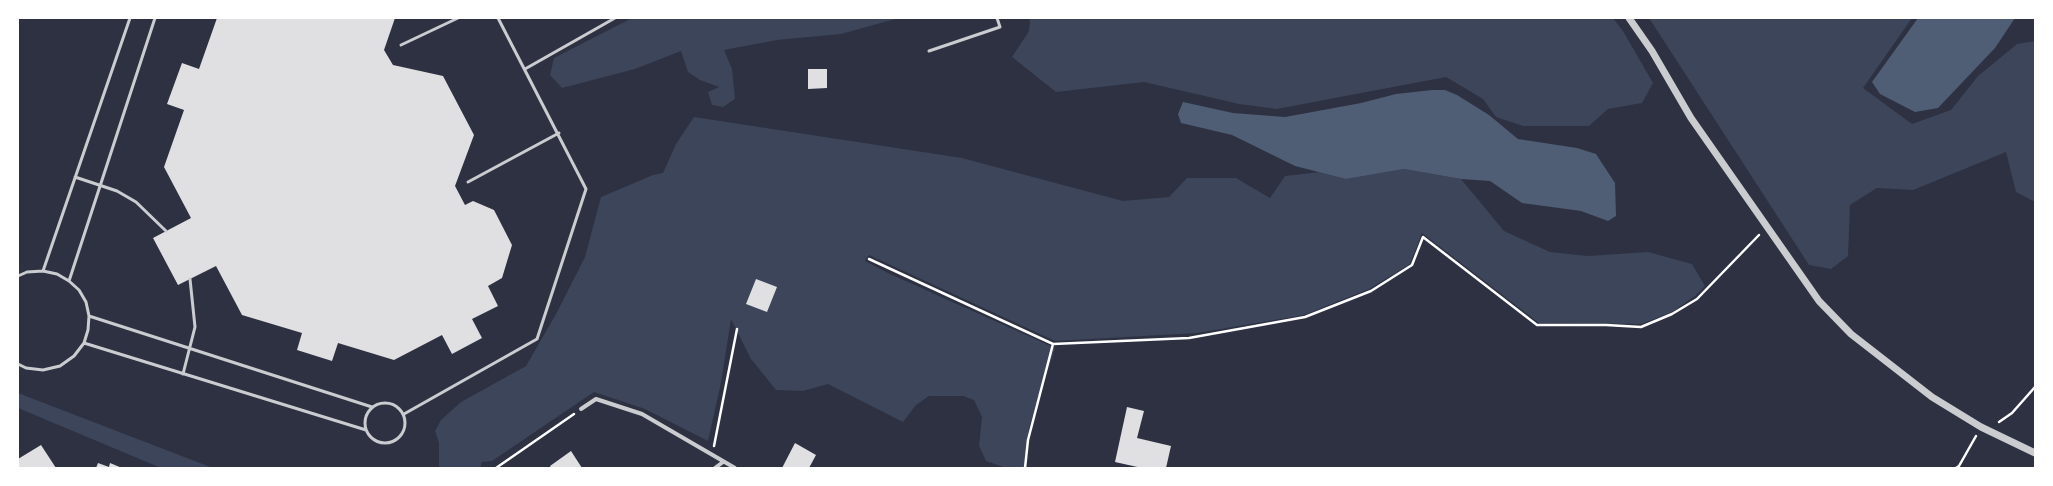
<!DOCTYPE html>
<html>
<head>
<meta charset="utf-8">
<style>
	body { margin:0 }
	#map { position:relative; width:2053px; height:486px; overflow:hidden; background:#2d3142; font-family:Rubik,sans-serif }
	canvas { display:block }
	.frame { position:absolute; inset:0; border:19px solid #fff; pointer-events:none }
</style>
</head>
<body>
<div id="map">
<canvas width="2053" height="486"></canvas>
<div class="frame"></div>
</div>
<script>
const ctx = document.querySelector('canvas').getContext('2d');
ctx.lineJoin = 'round';
function fill(path, color) { ctx.fillStyle = color; ctx.fill(path, 'evenodd'); }
const poly = rows => new Path2D(rows.map(r => 'M' + r).join(''));
function stroke(path, color, width, dash) { ctx.strokeStyle = color; ctx.lineWidth = width; ctx.lineCap = dash ? 'butt' : 'round'; ctx.setLineDash(dash || []); ctx.stroke(path); }
const green = poly([
	[632,18,899,18,841,34,777,40,724,50,732,69,735,99,723,107,712,105,708,92,719,87,700,80,688,72,681,51,635,69,562,88,550,75,554,58],
	[1030,18,1613,18,1623,31,1653,83,1642,103,1608,109,1589,126,1523,126,1496,117,1483,99,1446,77,1277,109,1239,104,1144,82,1056,92,1012,57,1029,31],
	[1649,18,1912,18,1863,88,1912,124,1951,110,1978,76,2017,44,2035,41,2035,202,2016,192,2006,152,1913,190,1877,188,1850,205,1848,256,1831,269,1809,265],
	[694,117,962,158,1123,201,1169,197,1187,178,1236,178,1270,198,1285,176,1319,172,1346,179,1404,169,1461,179,1504,231,1550,252,1588,256,1648,252,1692,264,1705,286,1695,296,1672,312,1641,324,1539,323,1422,233,1410,264,1369,289,1304,315,1197,333,1055,341,869,255,865,261,888,273,1055,348,1029,428,1025,468,1006,468,986,461,979,446,982,417,974,400,963,396,929,396,916,405,903,422,828,384,803,391,776,390,751,359,731,319,721,383,708,441,645,409,594,392,492,461,482,462,480,468,439,468,439,443,435,431,441,420,461,402,526,366,556,314,585,257,601,197,653,175,663,173,676,144],
	[18,393,213,468,161,468,18,408]
]);
const water = poly([
	[1918,18,2015,18,1995,48,1938,108,1915,112,1880,94,1872,82],
	[1432,90,1445,90,1457,95,1489,115,1518,139,1577,148,1596,154,1615,183,1616,216,1608,221,1581,211,1522,203,1490,181,1461,179,1404,169,1346,179,1295,166,1232,135,1181,123,1178,114,1183,102,1233,113,1285,117,1361,103,1396,94]
]);
const building = poly([
	[217,18,395,18,384,50,393,65,443,76,474,135,455,186,465,205,473,201,494,210,512,245,502,278,488,286,498,306,472,319,482,338,452,354,442,335,394,360,338,343,332,361,297,350,302,333,242,315,216,266,178,285,153,238,191,218,164,167,184,110,167,104,182,63,199,69],
	[808,69,827,69,827,88,808,89],
	[756,279,777,287,767,312,746,304],
	[1127,407,1144,411,1137,438,1171,446,1166,468,1142,468,1115,462],
	[795,443,816,455,809,468,782,468],
	[41,445,56,468,18,468,18,459],
	[571,451,582,468,551,468,550,466],
	[98,463,109,467,110,463,122,468,96,468]
]);
const path = poly([
	[869,259,1053,344,1028,440,1025,468],
	[1053,344,1189,338,1305,317,1371,291,1412,265,1423,237,1537,325,1606,325,1641,327,1672,314,1697,299,1759,235],
	[1999,422,2012,413,2035,387],
	[714,446,737,329],
	[496,468,574,414],
	[1956,468,1959,466,1976,436]
]);
const service = poly([
	[401,45,458,18],
	[929,51,1000,27,997,18],
	[525,69,615,18],
	[75,177,117,191,136,202,166,231],
	[468,182,559,133],
	[43,271,130,18],
	[18,276,27,272,43,271,57,274,69,281,79,290,86,302,89,316,88,330,84,343,74,356,60,366,43,370,26,368,18,364],
	[69,281,155,18],
	[89,316,372,407],
	[84,343,366,430],
	[183,374,195,327,190,279],
	'365 423a20 20 0 1 1 40 0a20 20 0 1 1-40 0Z',
	[404,414,537,339,586,189,498,18]
]);
const minor = poly([
	[581,409,596,399,642,414,735,468],
	[715,468,723,462]
]);
const tertiary = poly([
	[1629,18,1652,51,1691,118,1819,301,1851,334,1932,397,1981,427,2035,453]
]);
fill(green, '#3c4559');
fill(water, '#4f5d75');
fill(building, '#e0e0e3');
stroke(path, '#fff', 2.5);
stroke(service, '#caccd0', 3);
stroke(minor, '#caccd0', 4);
stroke(tertiary, '#caccd0', 7);
</script>
</body>
</html>
